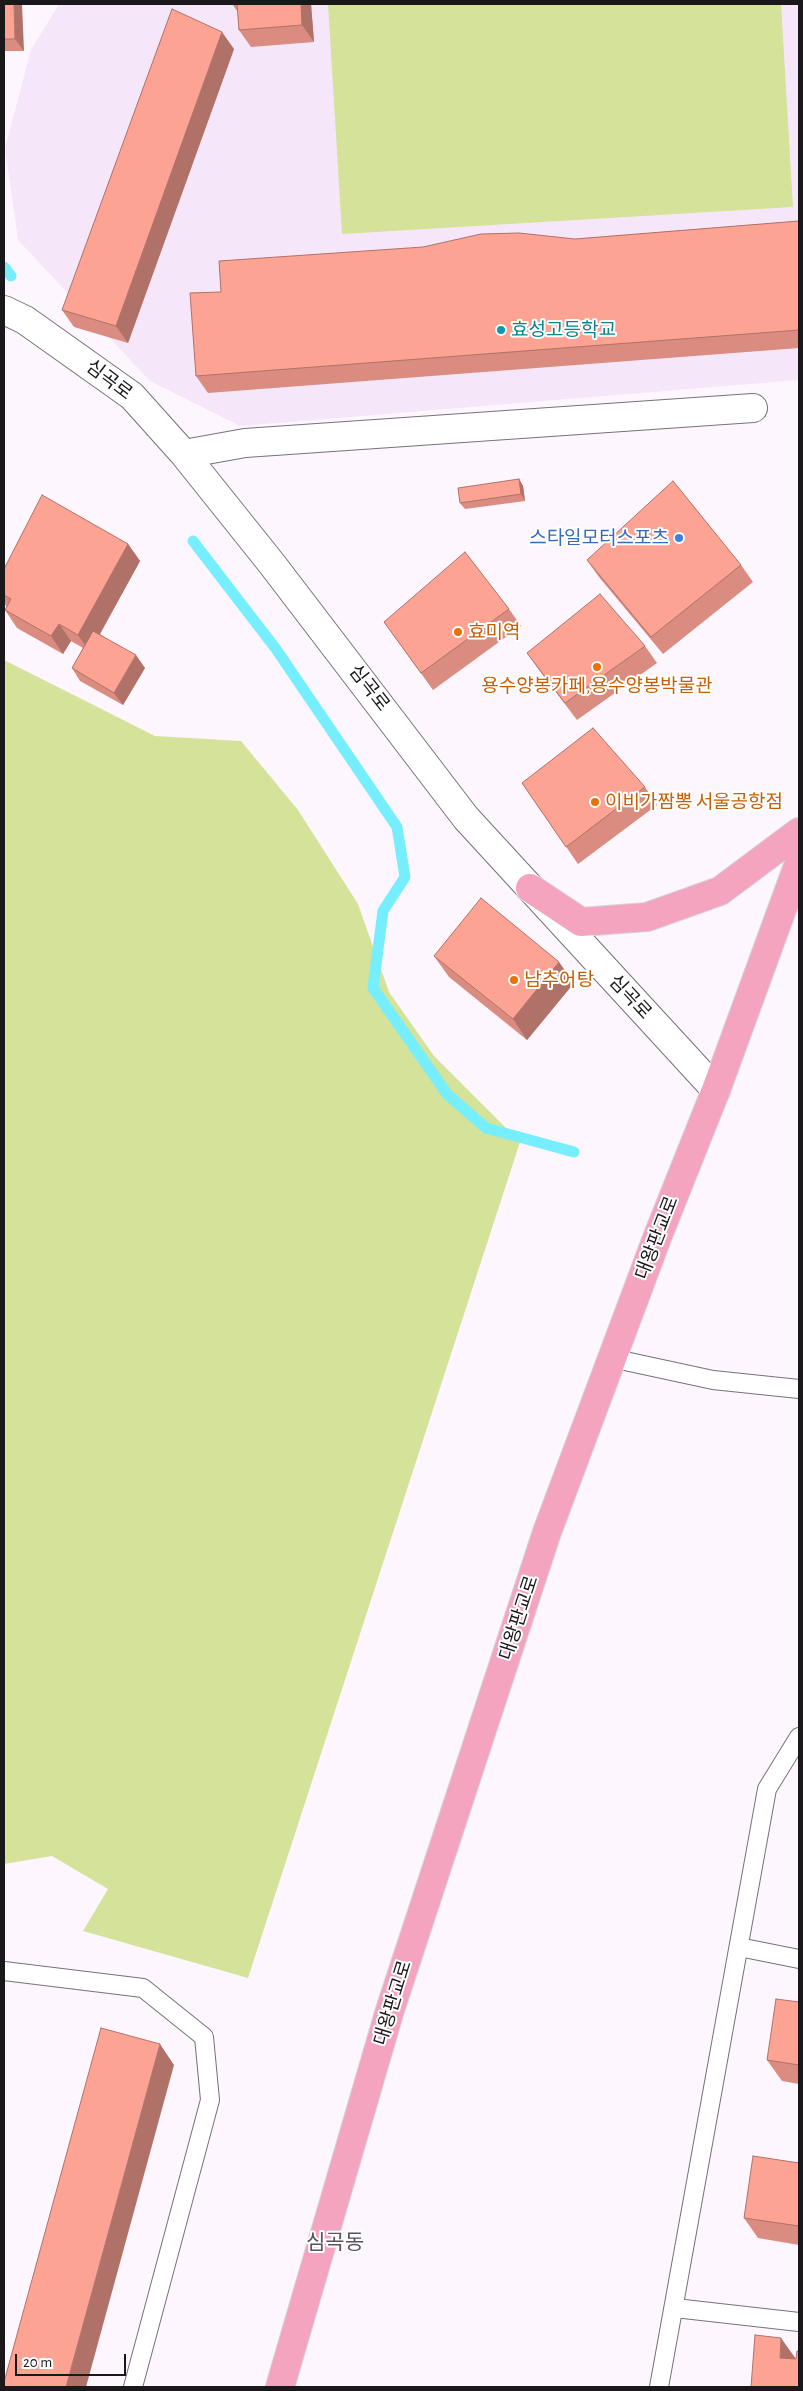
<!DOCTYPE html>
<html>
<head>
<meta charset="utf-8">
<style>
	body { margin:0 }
	#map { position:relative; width:803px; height:2391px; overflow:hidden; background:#fdf6ff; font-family:"Alegreya Sans",sans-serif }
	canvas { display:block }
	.frame { position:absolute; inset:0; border:5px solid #1b181c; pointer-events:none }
	.scale { position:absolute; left:15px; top:2354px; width:111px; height:22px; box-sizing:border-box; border:2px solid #1b181c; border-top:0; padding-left:6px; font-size:15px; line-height:18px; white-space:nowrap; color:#1b181c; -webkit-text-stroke:4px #fff; paint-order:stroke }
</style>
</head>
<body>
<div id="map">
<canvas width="803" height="2391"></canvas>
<div class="frame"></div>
<div class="scale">20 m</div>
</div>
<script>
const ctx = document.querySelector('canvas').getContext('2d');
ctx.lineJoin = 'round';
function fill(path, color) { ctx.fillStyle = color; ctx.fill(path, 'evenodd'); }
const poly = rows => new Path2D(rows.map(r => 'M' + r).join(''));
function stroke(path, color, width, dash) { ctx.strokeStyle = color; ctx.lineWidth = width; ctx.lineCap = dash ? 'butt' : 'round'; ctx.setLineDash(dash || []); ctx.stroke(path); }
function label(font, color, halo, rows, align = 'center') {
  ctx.font = font + ' "Alegreya Sans","Noto Sans KR",sans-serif'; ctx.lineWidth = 4; ctx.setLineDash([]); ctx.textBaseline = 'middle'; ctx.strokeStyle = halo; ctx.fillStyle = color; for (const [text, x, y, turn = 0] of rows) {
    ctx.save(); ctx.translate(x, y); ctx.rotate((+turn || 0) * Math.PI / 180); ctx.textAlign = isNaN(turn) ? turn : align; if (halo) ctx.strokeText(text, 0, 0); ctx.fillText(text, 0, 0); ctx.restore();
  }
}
const built = poly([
	[59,4,799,4,799,380,240,426,150,381,18,240,5,148,31,50]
]);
const green = poly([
	[328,4,781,4,793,207,342,234],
	[4,660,155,736,241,741,298,810,358,904,389,992,434,1056,520,1142,248,1978,83,1931,108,1889,52,1856,4,1864]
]);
const stream = poly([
	[4,267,11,276],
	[193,541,276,649,397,827,405,877,383,911,373,988,447,1094,486,1128,574,1152]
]);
const lane = poly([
	[611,1358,713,1380,799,1389],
	[739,1947,799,1959],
	[4,1971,143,1988,204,2037,210,2100,133,2387],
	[675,2308,799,2322],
	[659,2387,767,1789,799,1737]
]);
const street = poly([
	[4,310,25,320,132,396,184,454,272,564,466,818,716,1090],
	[184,454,245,443,753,408]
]);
const primary = poly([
	[530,888,581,922,647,917,720,891,799,832],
	[280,2387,390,2010,547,1532,657,1238,716,1090,799,863]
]);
const wall = poly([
	[4,4,24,51,4,51],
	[232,4,311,4,314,42,251,47,239,30,238,12],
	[234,49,128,343,74,327,62,310],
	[799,221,799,348,208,393,196,376,575,239],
	[519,479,523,486,525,501,465,509,460,503],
	[128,544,140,561,100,634,145,668,123,705,80,681,72,668,83,648,71,641,63,654,17,628,5,610,7,607,4,603,4,569],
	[587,560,741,565,753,582,663,654,599,577],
	[509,609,521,626,433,690,384,622],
	[645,646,657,663,577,720,539,670,527,653],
	[522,783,645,787,657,805,578,864],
	[434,956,574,983,527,1040,449,977],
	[799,2002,799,2084,782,2081,767,2060],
	[799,2163,799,2245,758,2238,744,2218]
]);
const shadedWall = poly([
	[14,4,22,4,24,51,15,39],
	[301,4,311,4,314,42,302,25],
	[222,32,234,49,128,343,116,326],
	[4,79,5,80,4,99],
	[519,479,523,486,525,501,521,494],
	[128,544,140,561,90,652,78,635],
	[59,624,71,641,63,654,51,636],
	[136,655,145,668,123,705,114,693],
	[559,962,574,983,527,1040,513,1019],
	[160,2044,174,2065,86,2387,66,2387],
	[781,2338,796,2359,794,2379,780,2358]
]);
const building = poly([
	[4,4,14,4,15,39,4,39,4,4],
	[237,4,301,4,302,25,239,30,237,4],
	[172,9,222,32,116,326,62,310,172,9],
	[799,221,799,330,196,376,190,293,221,292,219,261,423,247,481,234,519,233,575,239,799,221],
	[519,479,521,494,460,503,458,488,519,479],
	[673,481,741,565,651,637,587,560,673,481],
	[42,495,128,544,78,635,59,624,51,636,5,610,11,599,4,595,4,569,42,495],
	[465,552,509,609,421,673,384,622,465,552],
	[600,594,645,646,565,703,527,653,600,594],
	[93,631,136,655,114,693,72,668,93,631],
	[593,728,645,787,566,847,522,783,593,728],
	[481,898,559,962,513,1019,434,956,481,898],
	[776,1999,799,2002,799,2065,767,2060,776,1999],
	[101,2028,160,2044,66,2387,4,2387,4,2382,101,2028],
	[753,2156,799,2163,799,2226,744,2218,753,2156],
	[755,2335,781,2338,780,2358,796,2359,797,2351,799,2351,799,2387,751,2387,755,2335]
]);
const markers = [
	[501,330,5,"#0f9aa8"],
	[679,538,5,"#3f7fe0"],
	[458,632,5,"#e8710a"],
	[597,667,5,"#e8710a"],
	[595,802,5,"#e8710a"],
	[514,980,5,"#e8710a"]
];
const cultureNames = [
	["효성고등학교",511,330]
];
const streetNames = [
	["심곡로",109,380,37],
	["심곡로",369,688,52],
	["심곡로",630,997,47],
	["대왕판교로",657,1238,-69],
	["대왕판교로",519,1618,-72],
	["대왕판교로",393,2003,-73]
];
const shopNames = [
	["스타일모터스포츠",669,538]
];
const foodNames = [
	["효미역",468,632],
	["용수양봉카페,용수양봉박물관",597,686,"center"],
	["이비가짬뽕 서울공항점",605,802],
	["남추어탕",524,980]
];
const quarterNames = [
	["심곡동",335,2243]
];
fill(built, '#f5e7f9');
fill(green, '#d5e29a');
stroke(stream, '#77eefd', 11);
stroke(lane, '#78707a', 20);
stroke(street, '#78707a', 30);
stroke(primary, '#d6d5d6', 30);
stroke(lane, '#fff', 18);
stroke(street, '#fff', 28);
stroke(primary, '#f4a4bf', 28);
fill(wall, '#d98c7f');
fill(shadedWall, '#b07268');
fill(building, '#fca394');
stroke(building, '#b07268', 1);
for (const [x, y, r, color] of markers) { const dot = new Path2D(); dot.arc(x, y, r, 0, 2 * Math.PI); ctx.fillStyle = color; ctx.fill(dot); stroke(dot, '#fff', 2); }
label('19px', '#0d838f', '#fff', cultureNames, 'left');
label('19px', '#1b181c', '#fff', streetNames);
label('19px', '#366cbe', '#fff', shopNames, 'right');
label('19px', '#c56008', '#fff', foodNames, 'left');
label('21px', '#59515b', '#fff', quarterNames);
</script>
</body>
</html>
